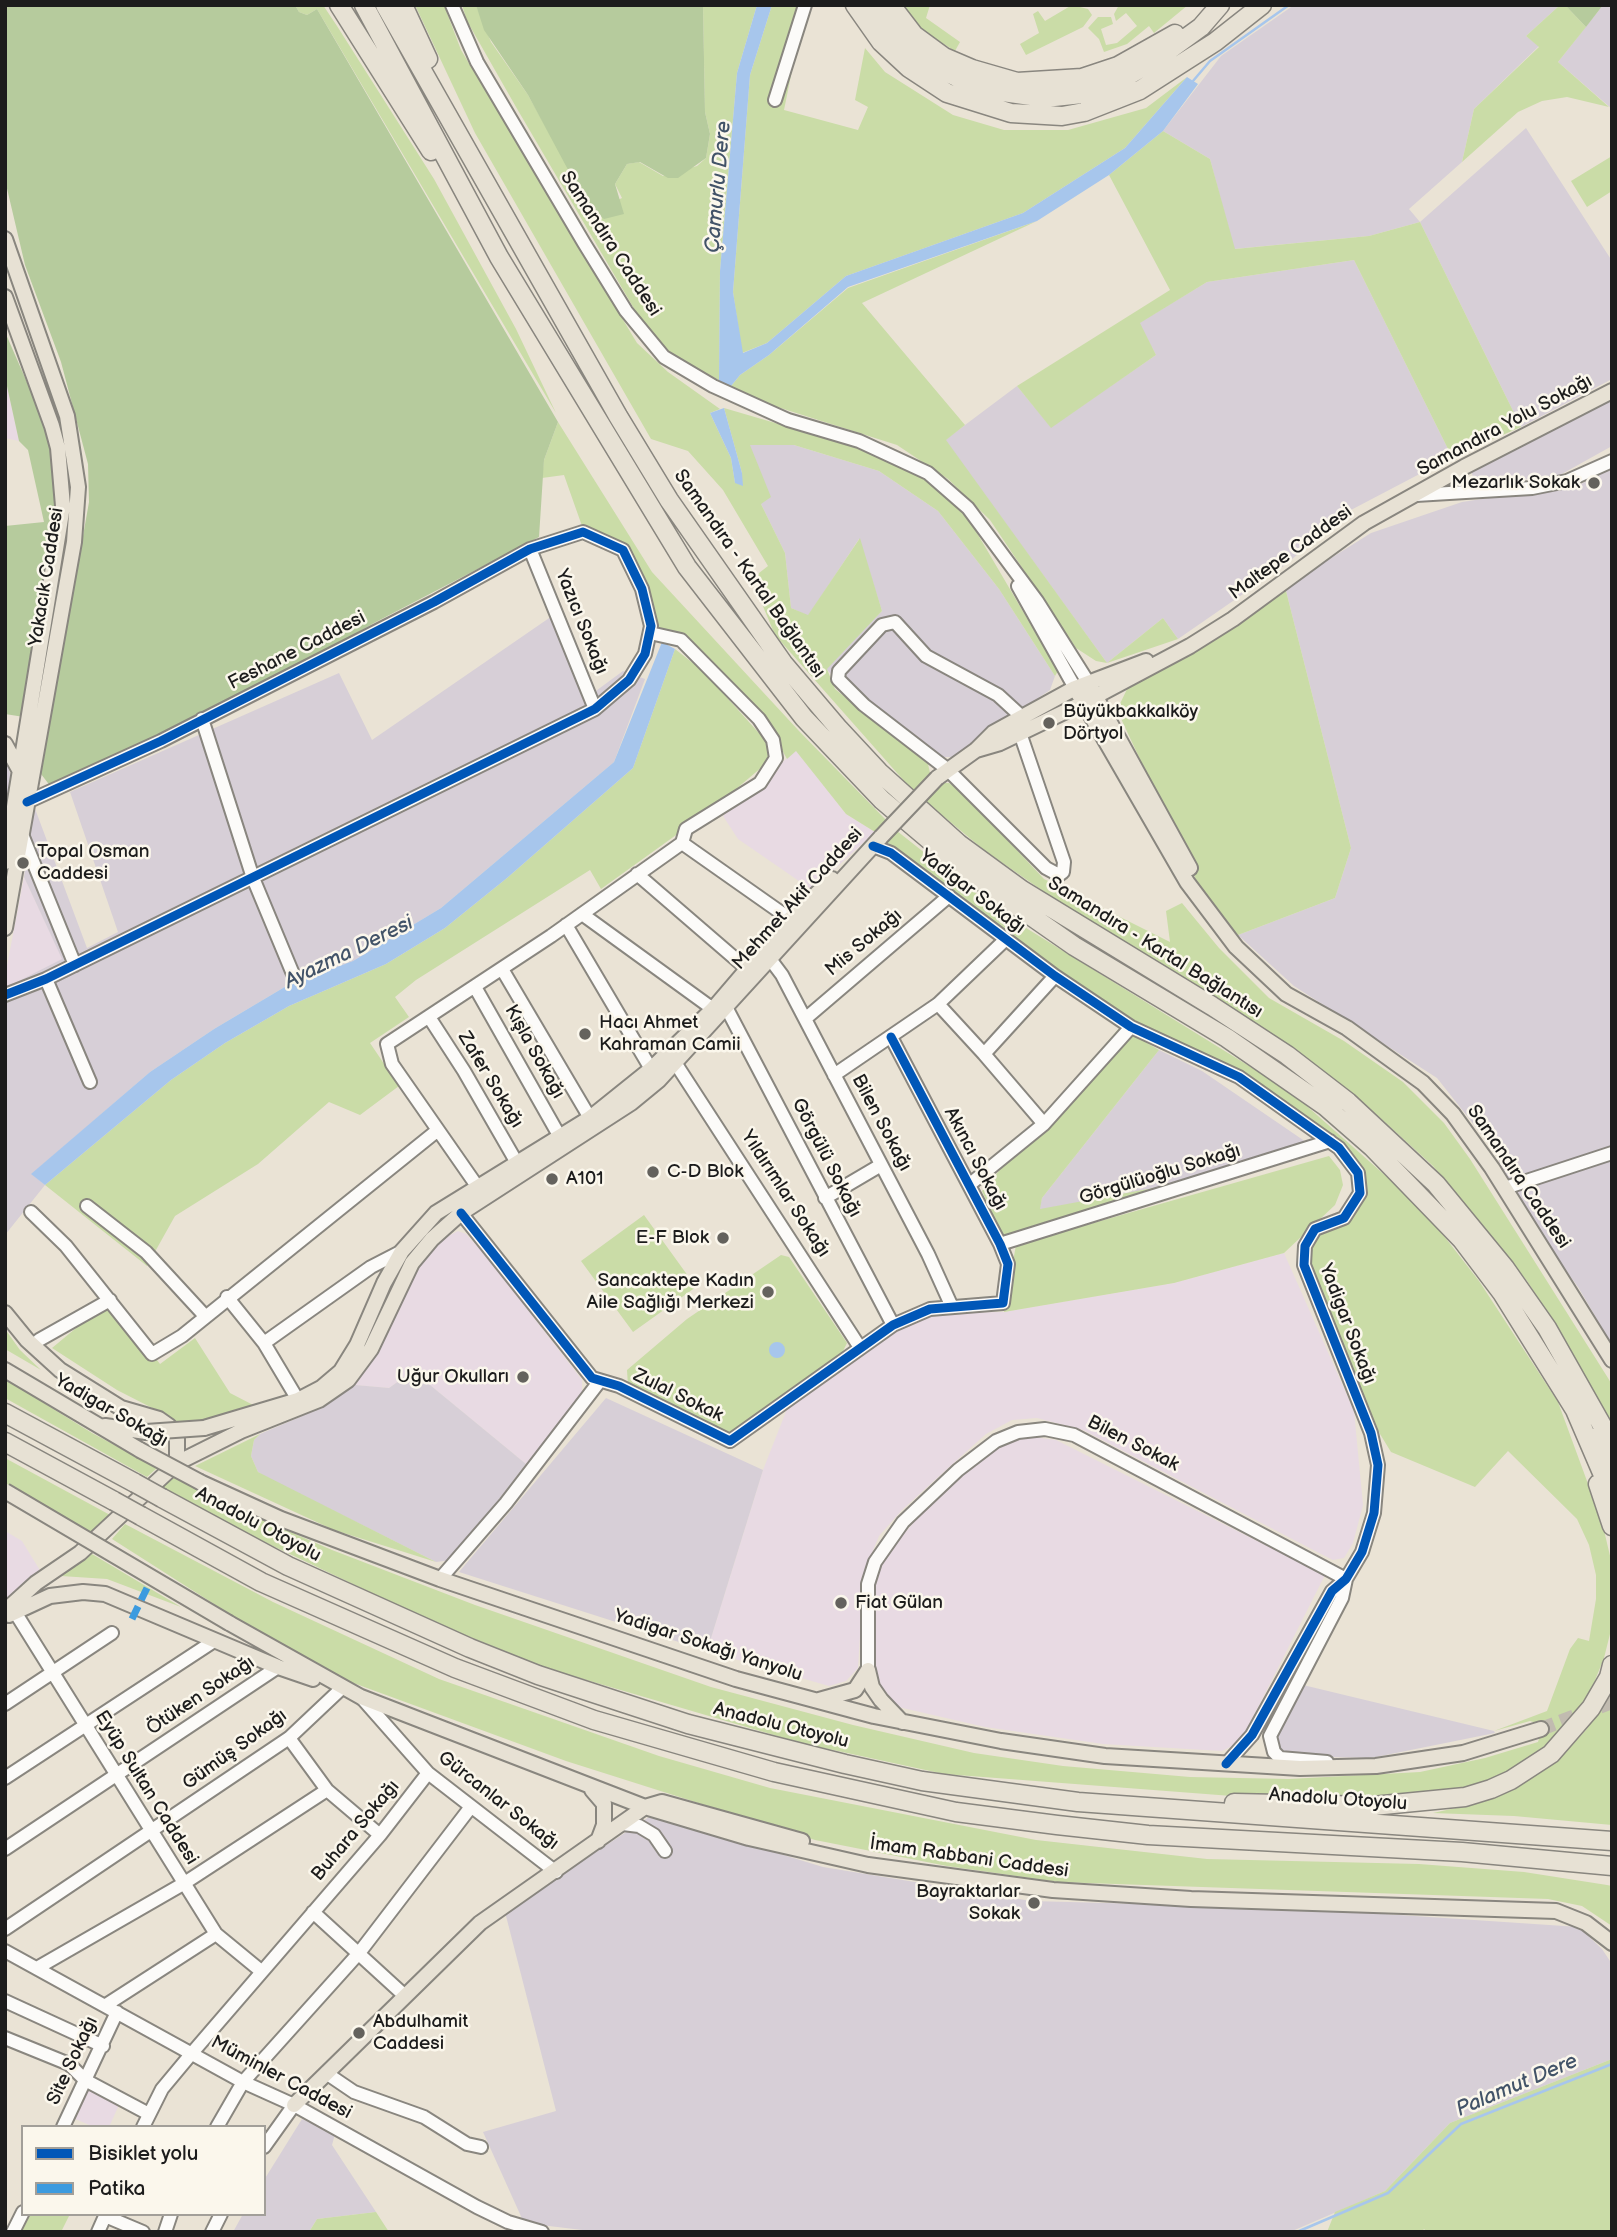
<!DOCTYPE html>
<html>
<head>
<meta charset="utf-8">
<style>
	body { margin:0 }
	#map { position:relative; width:1617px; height:2237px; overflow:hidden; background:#eae3d5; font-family:"Balsamiq Sans",sans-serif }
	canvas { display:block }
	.frame { position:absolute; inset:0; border:7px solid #1c1c1c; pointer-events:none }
	.legend { position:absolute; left:21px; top:2125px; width:245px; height:91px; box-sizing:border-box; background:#fbf7ec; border:2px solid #a29f99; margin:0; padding:9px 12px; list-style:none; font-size:21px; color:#1c1c1c }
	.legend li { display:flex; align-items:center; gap:14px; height:35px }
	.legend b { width:35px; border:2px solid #a29f99 }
</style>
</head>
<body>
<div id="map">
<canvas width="1617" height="2237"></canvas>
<div class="frame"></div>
<ul class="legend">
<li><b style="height:9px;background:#0057b8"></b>Bisiklet yolu</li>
<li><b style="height:9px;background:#3c9bdf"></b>Patika</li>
</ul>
</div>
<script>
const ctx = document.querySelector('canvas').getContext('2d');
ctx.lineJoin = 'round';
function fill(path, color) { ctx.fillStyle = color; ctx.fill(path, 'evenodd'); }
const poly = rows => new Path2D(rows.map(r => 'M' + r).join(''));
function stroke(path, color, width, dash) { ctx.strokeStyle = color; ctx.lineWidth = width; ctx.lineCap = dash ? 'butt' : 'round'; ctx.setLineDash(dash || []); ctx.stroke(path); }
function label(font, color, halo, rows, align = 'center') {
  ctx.font = font + ' "Balsamiq Sans",sans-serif'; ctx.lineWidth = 5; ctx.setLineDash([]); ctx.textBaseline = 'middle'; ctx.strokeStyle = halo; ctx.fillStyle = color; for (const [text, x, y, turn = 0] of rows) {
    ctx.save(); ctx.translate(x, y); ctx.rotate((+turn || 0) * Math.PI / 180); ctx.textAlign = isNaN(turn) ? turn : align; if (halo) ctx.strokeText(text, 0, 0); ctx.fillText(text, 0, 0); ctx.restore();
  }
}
const built = poly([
	[5,377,19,441,5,438],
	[796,750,846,814,875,832,812,890,738,839,723,816],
	[24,877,63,960,5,988,5,976],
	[458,1231,466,1234,487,1257,582,1380,582,1396,526,1464,413,1371,389,1388,355,1385,369,1366,421,1264,443,1239],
	[1284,1253,1354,1411,1363,1505,1353,1543,1344,1558,1333,1560,1321,1554,1083,1430,1037,1418,1012,1420,986,1434,957,1460,902,1510,879,1536,864,1572,858,1668,846,1681,829,1686,707,1651,763,1470,787,1409,883,1337,913,1320,937,1313,1004,1312,1174,1283],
	[1025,1436,1056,1440,1325,1575,1243,1737,1232,1746,1222,1751,1103,1744,985,1727,894,1706,875,1682,871,1659,871,1594,882,1558,945,1488,1000,1444],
	[5,1531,22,1541,41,1572,5,1599],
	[86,2089,119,2105,109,2127,94,2127,73,2118]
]);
const industrial = poly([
	[1294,5,1560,5,1526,36,1539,46,1474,109,1462,162,1409,209,1420,222,1526,128,1612,261,1612,379,1521,427,1420,222,1369,236,1234,249,1210,159,1163,131,1221,56],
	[1603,5,1612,5,1612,109,1558,62],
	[1354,260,1452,457,1349,511,1285,565,1178,639,1163,618,1107,663,945,440,1017,386,1051,427,1156,355,1139,323,1207,282],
	[1612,395,1612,446,1560,475,1475,486,1471,469],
	[749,444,794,445,879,471,938,511,999,589,1055,676,1050,690,952,757,934,757,866,708,826,669,882,611,859,539,808,616,791,608,785,553,761,504],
	[1612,468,1612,1345,1578,1287,1505,1188,1498,1155,1437,1078,1294,986,1238,935,1335,898,1351,848,1285,587,1371,533,1462,502,1581,484],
	[555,614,589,696,623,671,645,679,614,762,441,908,353,961,288,985,214,1029,150,1072,32,1174,45,1185,5,1235,5,988,62,959,24,877,34,806,87,948,118,932,70,792,339,673,372,740],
	[5,757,13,782,5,821],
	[1159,1050,1202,1071,1306,1142,1305,1151,1164,1186,1039,1210,1042,1198],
	[413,1371,526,1464,453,1559,444,1561,436,1562,266,1477,258,1472,251,1456,254,1440,260,1434,321,1408,355,1385,389,1388],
	[606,1398,763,1470,707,1651,459,1572],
	[1303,1685,1494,1731,1495,1733,1371,1758,1282,1756,1272,1746],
	[652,1815,823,1867,1031,1901,1295,1908,1579,1927,1602,1949,1612,1964,1612,2059,1450,2123,1385,2191,1290,2232,599,2232,524,2223,483,2132,556,2111,505,1912],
	[302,2119,335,2134,332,2145,376,2212,317,2219,309,2232,233,2232,243,2214,264,2214,264,2180]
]);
const green = poly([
	[295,5,323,5,337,26,434,179,516,329,556,413,317,9,307,15,299,12],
	[415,5,444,5,461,50,637,343,668,372,720,409,710,413,731,458,735,483,742,473,724,408,881,454,920,476,967,516,1058,671,1055,676,999,589,938,511,879,471,794,445,750,445,771,497,761,504,785,553,791,608,808,615,860,538,882,611,827,669,835,689,928,764,930,773,913,791,775,635,757,592,759,573,768,566,723,490,688,451,651,439,475,133],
	[462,5,476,5,491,42,528,95,593,211,622,198,615,184,627,164,639,162,663,176,697,166,706,158,710,134,705,112,703,5,757,5,737,73,720,271,719,380,678,359,662,345,636,312,516,107,467,21],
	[772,5,812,5,800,31,784,110,858,130,868,107,855,100,865,48,885,72,953,115,1004,130,1068,130,1146,108,1187,77,1125,148,1023,213,846,276,767,343,742,353,733,292,750,75],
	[904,5,930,5,926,18,960,42,955,51,920,29],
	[1072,5,1088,9,1092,15,1083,27,1026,55,1020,44,1039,33,1033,14,1038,11,1045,21],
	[1119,5,1188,5,1154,33,1149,26,1127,44,1104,52,1099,39,1088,28,1098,17,1111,17,1113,24,1101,29,1106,45,1117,43,1137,26,1126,13,1116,21,1114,14],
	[1560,5,1565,5,1586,27,1558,62,1609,107,1567,97,1542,101,1518,112,1462,162,1474,109,1539,47,1526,36],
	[1163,131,1210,159,1235,249,1369,236,1420,222,1521,427,1452,457,1354,260,1207,282,1140,323,1156,355,1051,428,1017,386,1170,290,1109,175],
	[1612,156,1612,191,1587,207,1571,181],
	[1037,221,862,303,965,425,946,440,1107,663,1163,618,1178,639,1107,663,1096,661,1076,648,990,520,948,479,897,445,727,391,740,375,769,355,848,288],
	[558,422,652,572,799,731,886,820,875,832,846,814,796,751,787,759,768,724,686,639,654,625,625,546,582,526,564,475,542,478,544,460],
	[1285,587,1351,848,1335,898,1238,935,1206,901,1117,710,1129,685,1191,655],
	[675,649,703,671,767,742,769,761,715,807,601,889,590,870,416,980,395,997,409,1017,370,1043,399,1086,360,1115,329,1102,258,1164,175,1216,147,1266,45,1185,171,1080,225,1043,289,1006,386,964,445,928,507,878,633,768],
	[942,783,949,783,963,793,1044,879,1170,942,1166,911,1182,903,1219,948,1269,998,1344,1041,1403,1082,1444,1123,1470,1159,1608,1378,1612,1385,1612,1428,1560,1331,1527,1281,1433,1166,1356,1096,1306,1058,1254,1022,1050,896,984,850,925,801],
	[897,831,997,910,1291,1092,1405,1193,1444,1236,1479,1281,1558,1402,1602,1522,1611,1560,1612,1626,1604,1658,1587,1700,1538,1753,1491,1781,1446,1793,1362,1800,1258,1798,944,1774,801,1743,549,1669,433,1622,256,1538,160,1488,174,1476,233,1507,332,1550,475,1605,711,1687,853,1725,974,1753,1063,1766,1190,1777,1289,1779,1420,1772,1485,1758,1538,1742,1540,1735,1537,1723,1530,1721,1494,1731,1547,1711,1570,1649,1578,1638,1589,1641,1596,1599,1596,1575,1589,1545,1577,1519,1508,1451,1475,1487,1391,1452,1380,1434,1308,1264,1310,1244,1317,1233,1347,1222,1363,1172,1318,1126,1132,1023,1047,964,887,842],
	[1120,1027,1159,1050,1042,1198,1040,1209,1164,1186,1002,1237,982,1191],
	[1329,1156,1340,1170,1343,1185,1335,1205,1284,1253,1174,1283,1004,1312,1016,1245],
	[644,1215,696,1287,633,1332,581,1261],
	[781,1255,789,1257,847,1343,842,1353,759,1412,732,1437,628,1386,627,1370,687,1319],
	[111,1299,160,1364,195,1338,230,1393,257,1407,193,1423,174,1424,162,1413,117,1390,52,1348],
	[5,1329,20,1350,41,1370,5,1349],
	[5,1379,92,1433,157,1468,147,1477,5,1398],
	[260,1434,254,1440,251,1456,258,1472,436,1562,334,1530,195,1466],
	[5,1458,112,1516,93,1533,5,1483],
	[125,1524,273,1602,439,1679,659,1756,770,1788,1036,1840,1207,1859,1419,1864,1524,1872,1607,1885,1612,1886,1612,1926,1582,1906,1548,1899,1058,1882,947,1866,815,1840,566,1761,348,1681,258,1632,112,1539],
	[92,1554,181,1607,107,1579,61,1576],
	[1612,1689,1612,1825,1514,1816,1433,1813,1478,1803,1540,1772,1560,1758,1586,1730],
	[1612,2059,1612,2232,1427,2232,1424,2229,1422,2232,1327,2232,1335,2212,1385,2191,1450,2123],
	[376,2212,389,2232,309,2232,317,2219],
	[28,2214,70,2214,61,2232,20,2232]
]);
const forest = poly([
	[5,5,295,5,299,12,307,15,317,9,558,422,544,460,539,537,374,623,234,703,51,787,41,774,89,502,88,464,61,362,25,265,5,180],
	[476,5,703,5,705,112,710,134,706,158,678,178,668,178,640,162,627,164,615,184,624,214,604,219,593,211,573,179,528,95,484,30],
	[1565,5,1603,5,1586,27],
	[5,332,40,412,54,463,57,509,24,717,5,714,5,526,44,522,28,450,19,441,5,377]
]);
const water = poly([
	[757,5,772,5,750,75,733,292,743,353,767,343,846,276,1023,213,1125,148,1187,77,1198,84,1163,131,1109,175,1037,221,848,287,769,355,740,375,727,391,719,380,720,271,737,73],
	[724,408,742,473,743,486,735,483,731,458,710,413],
	[662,642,675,649,633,768,507,878,445,928,386,964,289,1006,225,1043,171,1080,45,1185,31,1174,150,1072,214,1029,288,985,353,961,441,908,614,762],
	'769 1350a8 8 0 1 1 16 0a8 8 0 1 1-16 0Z'
]);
const stream = poly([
	[1193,81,1210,61,1289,5],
	[1297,2232,1388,2193,1461,2124,1612,2064]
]);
const majorTunnel = poly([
	[1541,1729,1612,1702]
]);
const minor = poly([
	[452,5,477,62,584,243,626,311,664,357,713,386,788,420,859,441,928,473,968,508,1037,601,1088,682],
	[775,100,805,5],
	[1416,495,1532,488,1567,481,1612,461],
	[530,549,595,709],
	[1018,586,1075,688],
	[202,719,253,878,293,974],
	[1020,733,1064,862,1063,872,1059,875,1046,868,947,769,864,705,838,679,839,671,882,625,895,622,926,656,998,695,1022,717],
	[21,832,75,965],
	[682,843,790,919],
	[873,846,891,853,1055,976,1131,1027,1239,1077,1339,1148,1358,1173,1360,1193,1344,1218,1315,1229,1305,1246,1304,1265,1371,1433,1378,1465,1374,1513,1362,1552,1346,1579,1332,1591,1252,1735,1226,1764],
	[637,874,746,968],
	[582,914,713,1009],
	[566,925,651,1069],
	[770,959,782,975,928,1254,952,1307],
	[502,969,590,1118],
	[46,979,90,1082],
	[475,987,560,1137],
	[5,995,46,979,595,709,629,680,645,654,651,626,642,589,623,550,583,532,530,549,434,602,161,741,27,802],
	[938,1004,984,1054,1055,976],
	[726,1007,893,1325],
	[429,1017,464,1071,517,1163],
	[805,1019,949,896],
	[984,1054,1044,1124,1131,1027],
	[676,1064,859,1346],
	[834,1075,938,1004,1006,939],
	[438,1130,477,1186],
	[969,1185,1044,1124],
	[1505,1188,1612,1153],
	[825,1198,881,1165],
	[87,1206,146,1252,205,1316],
	[31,1212,66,1246,152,1354,182,1336,438,1130,392,1064,387,1044,551,936,682,843,686,829,760,783,776,758,773,740,759,719,681,640,650,633],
	[461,1213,592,1378,619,1386,730,1441,893,1325,930,1309,1003,1303,1008,1264,1000,1244,891,1037],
	[1000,1244,1330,1141],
	[227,1297,264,1343,371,1267,402,1251],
	[39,1340,110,1300],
	[264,1343,298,1400],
	[440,1579,506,1503,599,1382],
	[15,1612,216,1934,261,1971],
	[868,1670,868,1584,875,1562,903,1522,958,1470,996,1441,1018,1432,1045,1429,1074,1435,1346,1579],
	[361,1697,428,1773,556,1872],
	[5,1704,112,1633],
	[289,1738,327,1790,380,1835],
	[1327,1762,1280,1758,1274,1752,1270,1736,1342,1598,1346,1579],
	[5,1778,214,1641],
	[623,1824,639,1826,654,1835,665,1851],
	[5,1849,278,1667],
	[313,1912,405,1996],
	[5,1929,289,1738,342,1688],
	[5,1951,243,2082,294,2105,477,2207,508,2222,542,2232],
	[37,1968,183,1884,327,1790],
	[5,2001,103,2046],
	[106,2005,216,1934],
	[5,2038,69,2064,85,2080,149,2114],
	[326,2073,354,2092,424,2117,467,2144,481,2147],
	[63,2127,117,2012],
	[143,2127,162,2089,192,2053,380,1835,428,1773],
	[217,2127,243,2082,359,1953,470,1808],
	[264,2147,294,2105],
	[105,2216,143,2232],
	[13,2232,23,2212],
	[98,2232,106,2214],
	[165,2232,171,2214],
	[212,2232,221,2214]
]);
const major = poly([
	[5,239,67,416,78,487,74,542,5,928],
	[5,297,52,426,58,448,63,506,5,862],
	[1075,688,1187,882,1236,947,1286,994,1347,1028,1423,1083,1453,1114,1492,1168,1612,1360],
	[1092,690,1190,868],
	[5,744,21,773],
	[976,750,1000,743,1083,703,1190,646,1233,619,1364,523,1464,467,1612,391],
	[937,778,976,750,993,733,1075,688,1146,661],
	[5,1313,27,1340,60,1370,121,1408,159,1419,169,1426,177,1439,177,1463],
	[5,1370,140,1450],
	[105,1426,146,1432],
	[204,1428,298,1400,321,1388,341,1371,357,1345,384,1283,402,1251,436,1213,590,1118,651,1069,713,1009,790,919,832,879],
	[200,1482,281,1519,440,1579,736,1679,874,1716,1001,1741,1105,1756,1300,1768,1376,1766,1463,1753,1541,1729],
	[5,1611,36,1583,80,1553,177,1463,241,1431,319,1400,348,1380,371,1349,412,1263,432,1239,461,1213,631,1103,659,1080,881,837],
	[9,1615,50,1596,83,1592,105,1594,278,1667,313,1679],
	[229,1623,361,1697,645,1807,749,1838,868,1865,1053,1890,1191,1899,1556,1911,1586,1923,1612,1943],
	[868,1670,872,1687,881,1700,902,1722],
	[819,1700,855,1690,868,1670],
	[592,1790,604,1804,604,1825,598,1841],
	[294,2105,480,1923,645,1807,662,1802,802,1841]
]);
const highway = poly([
	[339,5,431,151],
	[364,5,499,257,687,567,804,718,882,800,965,870,1074,946,1227,1038,1325,1106,1372,1147,1462,1240,1502,1293,1575,1410,1612,1496],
	[385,5,618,416,669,500,783,663,839,729,879,772,959,844,1022,890,1212,1006,1287,1055,1348,1102,1436,1184,1505,1268,1547,1328,1612,1443],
	[403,5,428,59],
	[855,5,881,42,909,68,947,93,1011,113,1062,116,1084,112,1140,90,1215,42,1262,5],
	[874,5,891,30,919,56,941,69,966,82,996,91,1045,98,1091,93,1112,85,1157,59,1201,27,1220,5],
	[891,5,914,35,944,57,972,69,1017,82,1082,78,1118,66,1175,34],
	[5,1413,135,1483],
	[1600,1435,1612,1462],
	[5,1442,114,1501],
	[1598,1484,1612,1526],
	[162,1498,288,1566,470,1648,538,1675,688,1724,845,1764,922,1781,1078,1802,1612,1841],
	[141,1516,261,1582,455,1668,594,1720,774,1772,956,1812,1057,1825,1148,1835,1462,1852,1612,1866],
	[1234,1803,1373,1806,1465,1797,1491,1789,1511,1780,1551,1754,1591,1708,1609,1677,1612,1665]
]);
const majorBridge = poly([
	[881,837,937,778],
	[146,1432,204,1428],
	[140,1450,200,1482],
	[5,1491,229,1623]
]);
const highwayBridge = poly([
	[135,1483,162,1498],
	[114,1501,141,1516]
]);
const quiet = poly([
	[132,1619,147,1588]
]);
const cycleway = poly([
	[873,846,891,853,1055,976,1131,1027,1239,1077,1339,1148,1358,1173,1360,1193,1344,1218,1315,1229,1305,1246,1304,1265,1371,1433,1378,1465,1374,1513,1362,1552,1346,1579,1332,1591,1252,1735,1226,1764],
	[5,995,46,979,595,709,629,680,645,654,651,626,642,589,623,550,583,532,530,549,434,602,161,741,27,802],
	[461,1213,592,1378,619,1386,730,1441,893,1325,930,1309,1003,1303,1008,1264,1000,1244,891,1037]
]);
const markers = [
	[1594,483,7,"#64625d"],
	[1049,723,7,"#64625d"],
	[23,863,7,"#64625d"],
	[585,1034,7,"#64625d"],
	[653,1172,7,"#64625d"],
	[552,1179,7,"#64625d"],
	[723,1238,7,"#64625d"],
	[768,1292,7,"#64625d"],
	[523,1377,7,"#64625d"],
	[841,1603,7,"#64625d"],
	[1034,1903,7,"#64625d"],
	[359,2033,7,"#64625d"]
];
const streetNames = [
	["Samandıra Caddesi",610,244,57],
	["Samandıra Yolu Sokağı",1505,426,-28],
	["Maltepe Caddesi",1291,553,-36],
	["Samandıra - Kartal Bağlantısı",749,574,55],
	["Yakacık Caddesi",47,577,-81],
	["Yazıcı Sokağı",581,622,68],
	["Feshane Caddesi",297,651,-27],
	["Yadigar Sokağı",972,892,37],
	["Mehmet Akif Caddesi",798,899,-48],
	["Mis Sokağı",864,943,-40],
	["Samandıra - Kartal Bağlantısı",1155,948,32],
	["Kışla Sokağı",534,1052,61],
	["Zafer Sokağı",490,1080,59],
	["Bilen Sokağı",881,1123,62],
	["Görgülü Sokağı",826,1158,63],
	["Akıncı Sokağı",975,1159,62],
	["Görgülüoğlu Sokağı",1160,1175,-17],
	["Samandıra Caddesi",1518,1177,56],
	["Yıldırımlar Sokağı",785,1194,57],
	["Yadigar Sokağı",1347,1324,69],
	["Zulal Sokak",678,1396,26],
	["Yadigar Sokağı",111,1411,30],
	["Bilen Sokak",1133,1444,27],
	["Anadolu Otoyolu",258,1525,28],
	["Yadigar Sokağı Yanyolu",708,1646,18],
	["Ötüken Sokağı",201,1696,-34],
	["Anadolu Otoyolu",781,1726,14],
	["Gümüş Sokağı",235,1750,-36],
	["Eyüp Sultan Caddesi",146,1788,58],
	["Anadolu Otoyolu",1338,1800,4],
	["Gürcanlar Sokağı",498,1801,38],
	["Buhara Sokağı",356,1831,-50],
	["İmam Rabbani Caddesi",969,1858,8],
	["Site Sokağı",73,2061,-65],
	["Müminler Caddesi",281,2078,28]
];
const poiNames = [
	["Mezarlık Sokak",1580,483,"right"],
	["Büyükbakkalköy",1063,712],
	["Dörtyol",1063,734],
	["Topal Osman",37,852],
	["Caddesi",37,874],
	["Hacı Ahmet",599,1023],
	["Kahraman Camii",599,1045],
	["C-D Blok",667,1172],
	["A101",566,1179],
	["E-F Blok",709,1238,"right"],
	["Sancaktepe Kadın",754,1281,"right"],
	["Aile Sağlığı Merkezi",754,1303,"right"],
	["Uğur Okulları",509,1377,"right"],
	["Fiat Gülan",855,1603],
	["Bayraktarlar",1020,1892,"right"],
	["Sokak",1020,1914,"right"],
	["Abdulhamit",373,2022],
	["Caddesi",373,2044]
];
const waterNames = [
	["Çamurlu Dere",719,187,-85],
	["Ayazma Deresi",349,953,-26],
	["Palamut Dere",1517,2086,-23]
];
fill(built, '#e8dae3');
fill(industrial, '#d7cfd7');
fill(green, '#cadca7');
fill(forest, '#b6cb9d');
fill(water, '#a7c6ec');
stroke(stream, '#a7c6ec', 2.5);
stroke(majorTunnel, '#c1bbb0', 14, [14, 7]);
stroke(minor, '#89867f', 16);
stroke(major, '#89867f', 18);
stroke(highway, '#89867f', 21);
stroke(minor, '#fcfbf9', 12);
stroke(major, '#e7e1d4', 14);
stroke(highway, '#e7e1d4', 18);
stroke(majorBridge, '#89867f', 18, []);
stroke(highwayBridge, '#89867f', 21, []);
stroke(majorBridge, '#e7e1d4', 14);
stroke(highwayBridge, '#e7e1d4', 18);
stroke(quiet, '#3c9bdf', 7, [14, 7]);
stroke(cycleway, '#0057b8', 9);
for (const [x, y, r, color] of markers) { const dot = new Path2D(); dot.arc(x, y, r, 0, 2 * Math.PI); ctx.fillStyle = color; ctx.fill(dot); stroke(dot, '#fbf7ec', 2.5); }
label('19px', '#1c1c1c', '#fbf7ec', streetNames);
label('19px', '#1c1c1c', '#fbf7ec', poiNames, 'left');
label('italic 21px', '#425368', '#fbf7ec', waterNames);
</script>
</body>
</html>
